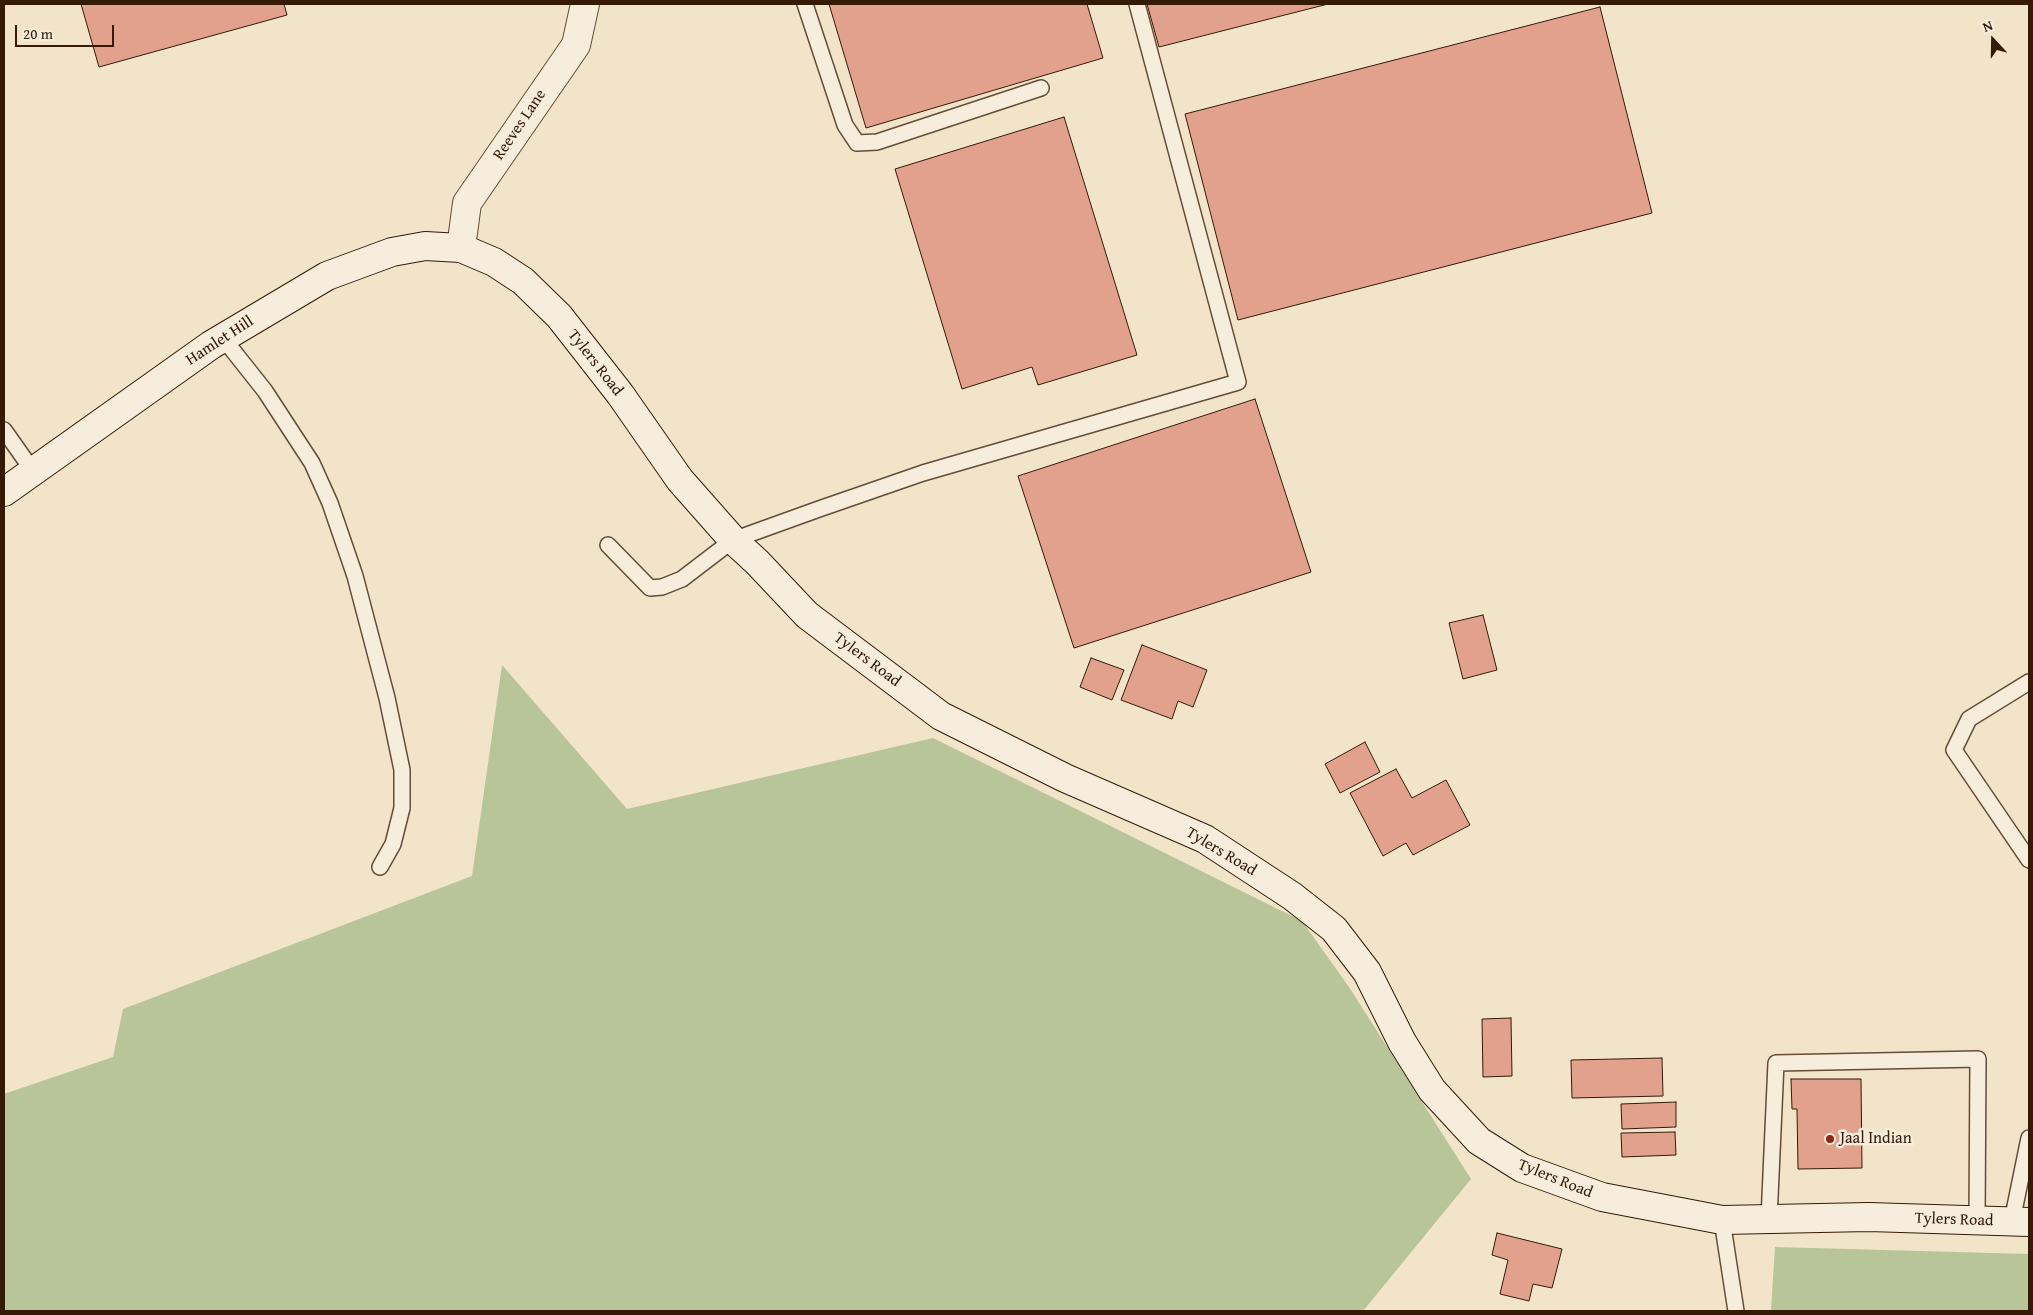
<!DOCTYPE html>
<html>
<head>
<meta charset="utf-8">
<style>
	body { margin:0 }
	#map { position:relative; width:2033px; height:1315px; overflow:hidden; background:#f1e4c9; font-family:"Gentium Book Plus",serif }
	canvas { display:block }
	.frame { position:absolute; inset:0; border:5px solid #351a06; pointer-events:none }
	.north { position:absolute; left:1968px; top:15px; width:50px; height:50px; -webkit-text-stroke:4px #f6eddc; paint-order:stroke; rotate:339deg; font-size:14px; font-weight:700; line-height:20px; text-align:center; color:#351a06 }
	.north::after { content:''; display:block; margin:auto; width:18px; height:22px; background:#351a06; clip-path:polygon(50% 0,100% 100%,50% 72%,0 100%) }
	.scale { position:absolute; left:15px; top:25px; width:99px; height:22px; box-sizing:border-box; border:2px solid #351a06; border-top:0; padding-left:6px; font-size:15px; line-height:18px; white-space:nowrap; color:#351a06; -webkit-text-stroke:4px #f6eddc; paint-order:stroke }
</style>
</head>
<body>
<div id="map">
<canvas width="2033" height="1315"></canvas>
<div class="frame"></div>
<div class="north">N</div>
<div class="scale">20 m</div>
</div>
<script>
const ctx = document.querySelector('canvas').getContext('2d');
ctx.lineJoin = 'round';
function fill(path, color) { ctx.fillStyle = color; ctx.fill(path, 'evenodd'); }
const poly = rows => new Path2D(rows.map(r => 'M' + r).join(''));
function stroke(path, color, width, dash) { ctx.strokeStyle = color; ctx.lineWidth = width; ctx.lineCap = dash ? 'butt' : 'round'; ctx.setLineDash(dash || []); ctx.stroke(path); }
function label(font, color, halo, rows, align = 'center') {
  ctx.font = font + ' "Gentium Book Plus",serif'; ctx.lineWidth = 5; ctx.setLineDash([]); ctx.textBaseline = 'middle'; ctx.strokeStyle = halo; ctx.fillStyle = color; for (const [text, x, y, turn = 0] of rows) {
    ctx.save(); ctx.translate(x, y); ctx.rotate((+turn || 0) * Math.PI / 180); ctx.textAlign = isNaN(turn) ? turn : align; if (halo) ctx.strokeText(text, 0, 0); ctx.fillText(text, 0, 0); ctx.restore();
  }
}
const green = poly([
	[502,665,627,809,933,738,1302,921,1349,987,1471,1179,1363,1311,4,1311,4,1094,113,1057,123,1009,472,876],
	[1775,1247,2029,1254,2029,1311,1771,1311]
]);
const building = poly([
	[81,4,284,4,287,15,99,67,81,4],
	[829,4,1087,4,1103,58,866,128,829,4],
	[1147,4,1328,4,1159,47,1147,4],
	[1600,7,1652,213,1238,320,1185,114,1600,7],
	[1064,117,1137,355,1038,385,1032,367,962,389,895,169,1064,117],
	[1255,399,1311,572,1074,648,1018,476,1255,399],
	[1483,615,1497,670,1463,679,1449,623,1483,615],
	[1142,645,1207,670,1193,707,1178,701,1172,719,1121,700,1142,645],
	[1091,658,1124,670,1112,700,1080,687,1091,658],
	[1365,742,1380,772,1340,793,1325,764,1365,742],
	[1396,769,1412,798,1446,780,1470,825,1413,855,1406,843,1383,856,1350,793,1396,769],
	[1511,1018,1512,1076,1483,1077,1482,1019,1511,1018],
	[1662,1058,1663,1096,1572,1098,1571,1060,1662,1058],
	[1791,1079,1861,1079,1862,1168,1798,1169,1797,1109,1792,1109,1791,1079],
	[1676,1102,1676,1127,1622,1129,1621,1104,1676,1102],
	[1675,1132,1676,1155,1622,1157,1621,1133,1675,1132],
	[1497,1233,1562,1249,1552,1288,1533,1284,1529,1301,1500,1294,1508,1260,1492,1255,1497,1233]
]);
const lane = poly([
	[805,4,845,125,857,143,877,142,1041,88],
	[223,338,265,391,312,463,330,503,355,576,387,698,402,770,402,808,393,844,380,867],
	[4,430,33,471],
	[608,545,650,588,662,587,682,579,733,540,819,509,923,473,1238,382,1137,4],
	[2029,682,1969,719,1954,750,2029,860],
	[1769,1219,1776,1063,1978,1059,1977,1220],
	[1722,1220,1736,1311],
	[2012,1221,2029,1138]
]);
const street = poly([
	[461,248,467,203,576,45,585,4]
]);
const secondary = poly([
	[4,492,211,345,327,276,392,252,425,246,461,248,494,262,523,281,559,316,620,394,680,480,733,540,757,562,807,615,941,716,1065,778,1205,839,1292,896,1334,929,1367,972,1402,1042,1432,1090,1479,1141,1522,1168,1602,1197,1722,1220,1869,1217,2029,1222]
]);
const markers = [
	[1830,1139,5,"#8f2418"]
];
const streetNames = [
	["Reeves Lane",520,125,-56],
	["Hamlet Hill",220,341,-33],
	["Tylers Road",595,363,52],
	["Tylers Road",867,660,37],
	["Tylers Road",1221,852,31],
	["Tylers Road",1555,1179,22],
	["Tylers Road",1954,1220,2]
];
const poiNames = [
	["Jaal Indian",1840,1139]
];
fill(green, '#b8c598');
fill(building, '#e1a18c');
stroke(building, '#351a06', 1);
stroke(lane, '#644c37', 18);
stroke(street, '#644c37', 30);
stroke(secondary, '#351a06', 30);
stroke(lane, '#f6eddc', 15);
stroke(street, '#f6eddc', 28);
stroke(secondary, '#f6eddc', 28);
for (const [x, y, r, color] of markers) { const dot = new Path2D(); dot.arc(x, y, r, 0, 2 * Math.PI); ctx.fillStyle = color; ctx.fill(dot); stroke(dot, '#f6eddc', 2); }
label('16px', '#351a06', '#f6eddc', streetNames);
label('16px', '#351a06', '#f6eddc', poiNames, 'left');
</script>
</body>
</html>
